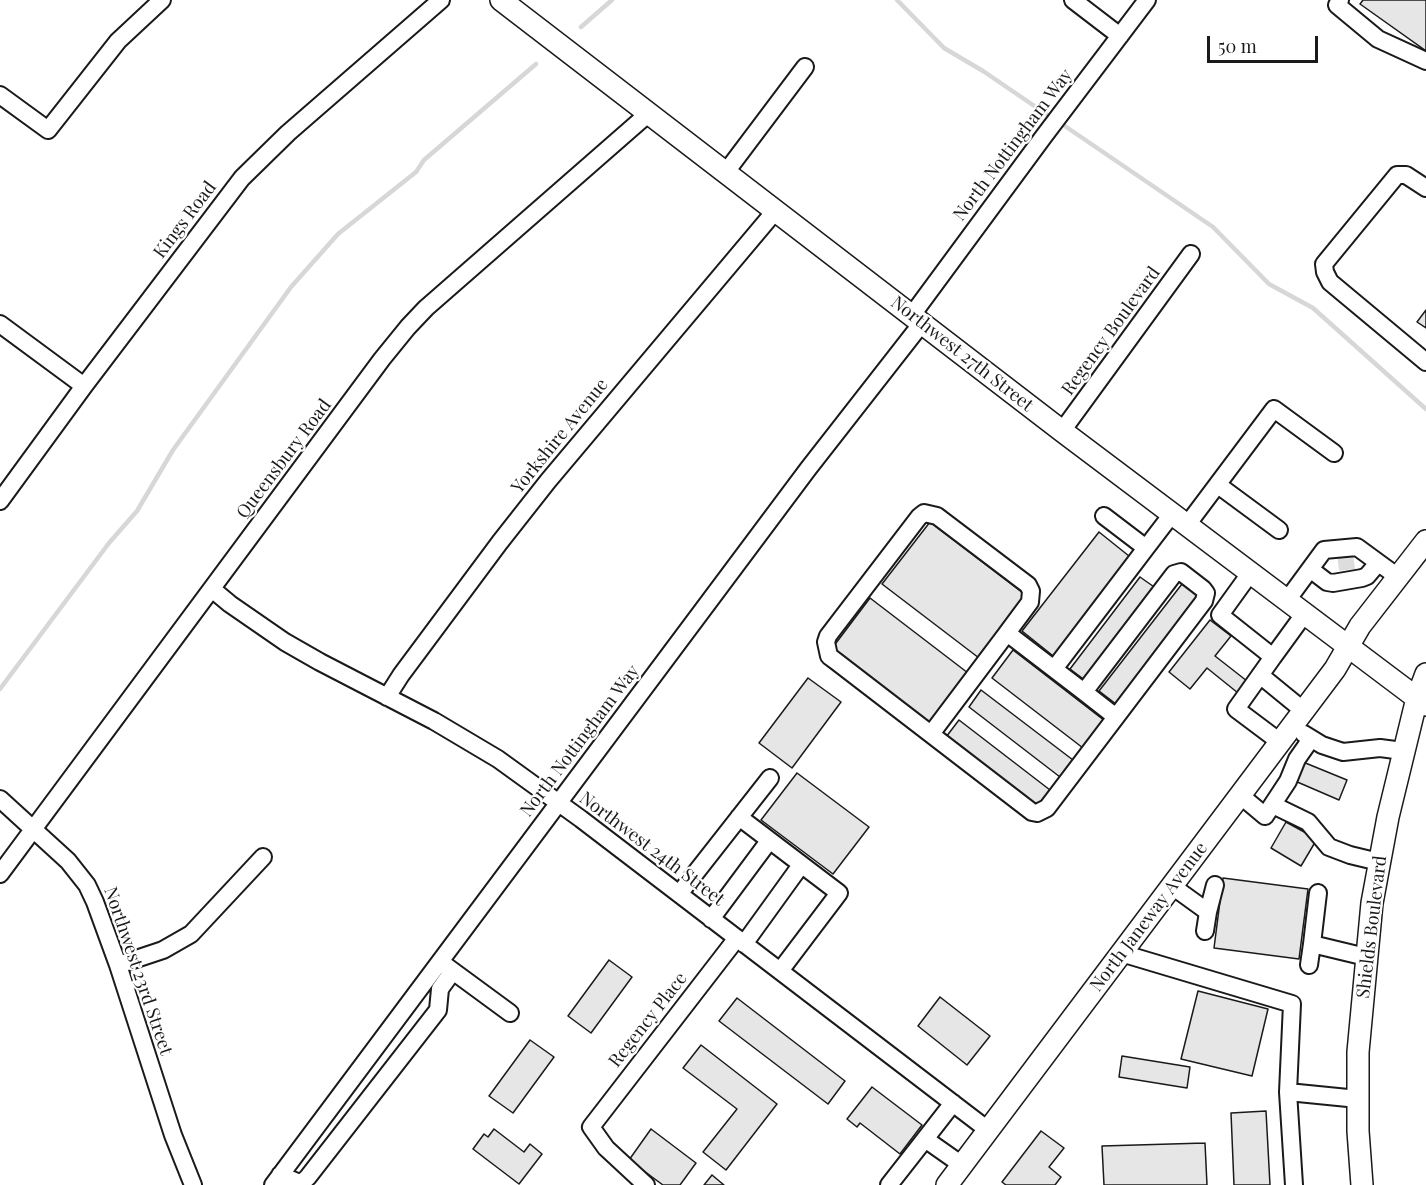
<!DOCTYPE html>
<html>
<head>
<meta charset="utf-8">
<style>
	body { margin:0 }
	#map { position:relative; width:1426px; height:1185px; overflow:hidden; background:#fff; font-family:"Playfair Display",serif }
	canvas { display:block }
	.scale { position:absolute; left:1207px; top:36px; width:111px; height:27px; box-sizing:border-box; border:3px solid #1a1a1a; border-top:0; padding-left:8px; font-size:18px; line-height:21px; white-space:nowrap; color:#1a1a1a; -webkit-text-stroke:4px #fff; paint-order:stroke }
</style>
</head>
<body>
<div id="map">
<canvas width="1426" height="1185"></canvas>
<div class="scale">50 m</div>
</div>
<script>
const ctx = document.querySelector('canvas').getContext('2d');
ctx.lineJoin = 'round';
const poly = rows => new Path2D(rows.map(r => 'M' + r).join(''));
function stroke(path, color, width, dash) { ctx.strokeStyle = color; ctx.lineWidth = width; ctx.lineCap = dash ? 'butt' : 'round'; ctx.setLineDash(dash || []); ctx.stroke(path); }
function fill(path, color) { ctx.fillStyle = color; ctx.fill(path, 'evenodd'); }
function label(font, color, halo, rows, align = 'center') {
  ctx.font = font + ' "Playfair Display",serif'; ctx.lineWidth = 4.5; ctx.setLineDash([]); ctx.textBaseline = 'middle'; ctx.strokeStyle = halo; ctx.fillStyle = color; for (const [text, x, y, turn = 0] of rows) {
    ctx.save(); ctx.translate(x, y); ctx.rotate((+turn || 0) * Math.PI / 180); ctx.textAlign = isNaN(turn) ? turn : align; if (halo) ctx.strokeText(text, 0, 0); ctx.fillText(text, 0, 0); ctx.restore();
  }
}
const stream = poly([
	[897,0,944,48,983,71,1052,118],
	[581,27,612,0],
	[1059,122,1213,227,1269,284,1313,308,1426,409],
	[0,689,109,543,137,511,173,450,291,287,338,234,416,172,424,160,536,64]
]);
const building = poly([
	[1363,0,1426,0,1426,51,1360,4,1363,0],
	[1426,310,1426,328,1417,322,1426,310],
	[930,522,1027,596,979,658,882,584,930,522],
	[1099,532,1134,560,1057,659,1022,631,1099,532],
	[1140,577,1157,589,1086,681,1070,669,1140,577],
	[1182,584,1199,596,1116,704,1099,691,1182,584],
	[870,598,968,673,928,726,830,651,870,598],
	[1210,620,1231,636,1215,656,1247,681,1238,693,1207,668,1190,689,1169,672,1210,620],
	[1013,650,1105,721,1083,748,992,678,1013,650],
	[808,678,841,702,792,768,759,743,808,678],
	[981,690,1073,760,1060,777,969,707,981,690],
	[959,720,1050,790,1037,806,946,737,959,720],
	[1303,762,1347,780,1339,800,1295,781,1303,762],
	[797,773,869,827,833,874,761,820,797,773],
	[1286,822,1317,839,1301,866,1271,848,1286,822],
	[1223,878,1308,889,1299,959,1214,948,1223,878],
	[609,960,632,977,591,1033,568,1016,609,960],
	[1198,991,1268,1009,1252,1076,1181,1059,1198,991],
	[940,997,990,1036,967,1065,918,1026,940,997],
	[737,998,845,1081,828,1104,719,1021,737,998],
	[530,1040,554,1057,513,1113,489,1096,530,1040],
	[701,1045,777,1104,726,1170,703,1152,737,1109,683,1068,701,1045],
	[1122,1056,1190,1067,1187,1088,1119,1077,1122,1056],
	[872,1087,922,1125,900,1154,860,1123,857,1127,847,1119,872,1087],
	[1266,1111,1270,1185,1234,1185,1231,1113,1266,1111],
	[494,1129,524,1152,530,1144,542,1154,519,1184,473,1149,484,1134,488,1137,494,1129],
	[651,1129,696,1163,680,1185,663,1185,629,1160,651,1129],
	[1041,1131,1064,1148,1049,1167,1061,1177,1055,1185,1006,1185,1002,1182,1041,1131],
	[1205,1143,1207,1185,1104,1185,1102,1146,1205,1143],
	[712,1175,724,1185,704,1185,712,1175]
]);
const minorTunnel = poly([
	[1345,554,1347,570]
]);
const minor = poly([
	[1073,0,1120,36],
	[1340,0,1337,5,1378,39,1426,61],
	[0,95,48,130,118,41,162,0],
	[726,172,805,67],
	[1426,188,1406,175,1397,175,1324,264,1325,272,1330,282,1426,362],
	[912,315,1044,136,1147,0],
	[0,324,84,386],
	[1062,431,1191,254],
	[1218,485,1279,530],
	[0,501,84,386,242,178,288,133,441,0],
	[1104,516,1146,548,1172,514],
	[1187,525,1274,409,1334,453],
	[1310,569,1327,582,1333,583,1362,578,1367,576,1378,563],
	[1251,572,1220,615,1273,657,1305,613],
	[212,589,230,604,285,642,320,662,434,721,498,759,581,819,988,1130],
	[1288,599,1324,550,1357,547,1398,577],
	[1273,657,1236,709,1280,742],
	[1054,669,1084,692,1174,574,1181,572,1203,589,1206,593,1204,601,1047,808,1037,813,1032,812,837,662,829,656,826,642,828,636,919,517,924,513,937,516,1028,585,1031,591,1030,602,1007,633,1054,669,1146,548],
	[1260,675,1304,711],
	[1084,692,1116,717],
	[387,697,401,675,500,542,548,481,776,210],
	[931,734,1007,633],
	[1304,734,1322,745,1343,752,1380,748,1403,751],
	[1240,795,1265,816,1288,781,1297,759,1311,739],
	[0,799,68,861,87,885,95,902,118,965,173,1135,193,1185],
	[1273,805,1308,822,1329,847,1350,855,1379,862],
	[739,817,839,893,780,971],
	[0,874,382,359,408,327,426,308,649,113],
	[1172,886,1208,912,1205,931],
	[1318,893,1312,944,1366,957],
	[679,894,770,778],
	[1208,912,1215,885],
	[711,919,769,841],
	[744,944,801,865],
	[1121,953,1292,1004,1288,1092],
	[118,965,163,950,191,934,263,857],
	[1309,965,1312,944],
	[446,966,510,1013],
	[953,1103,925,1139,962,1165],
	[280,1175,297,1182,303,1182,308,1177,438,1010,440,989,453,971],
	[273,1185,808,469,922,323],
	[646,1185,606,1148,591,1127,737,938],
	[889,1185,925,1139],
	[1294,1185,1288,1092,1358,1099]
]);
const major = poly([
	[501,0,1062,431,1426,705],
	[947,1185,1335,669,1360,626,1426,541],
	[1362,1185,1358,1131,1358,1052,1372,903,1388,817,1417,698,1426,674]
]);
const streetNames = [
	["North Nottingham Way",1013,145,-53],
	["Kings Road",185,220,-53],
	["Regency Boulevard",1111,331,-54],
	["Northwest 27th Street",962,354,38],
	["Yorkshire Avenue",560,436,-51],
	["Queensbury Road",284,459,-53],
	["North Nottingham Way",580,741,-53],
	["Northwest 24th Street",652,849,37],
	["North Janeway Avenue",1149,917,-53],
	["Shields Boulevard",1372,927,-83],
	["Northwest 23rd Street",138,971,71],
	["Regency Place",648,1020,-52]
];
stroke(stream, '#d7d7d7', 4.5);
fill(building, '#e6e6e6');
stroke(building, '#1a1a1a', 1.5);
stroke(minorTunnel, '#ddd', 16, [16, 8]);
stroke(minor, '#1a1a1a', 20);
stroke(major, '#1a1a1a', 24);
stroke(minor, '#fff', 16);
stroke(major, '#fff', 21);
label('18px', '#1a1a1a', '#fff', streetNames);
</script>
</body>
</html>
